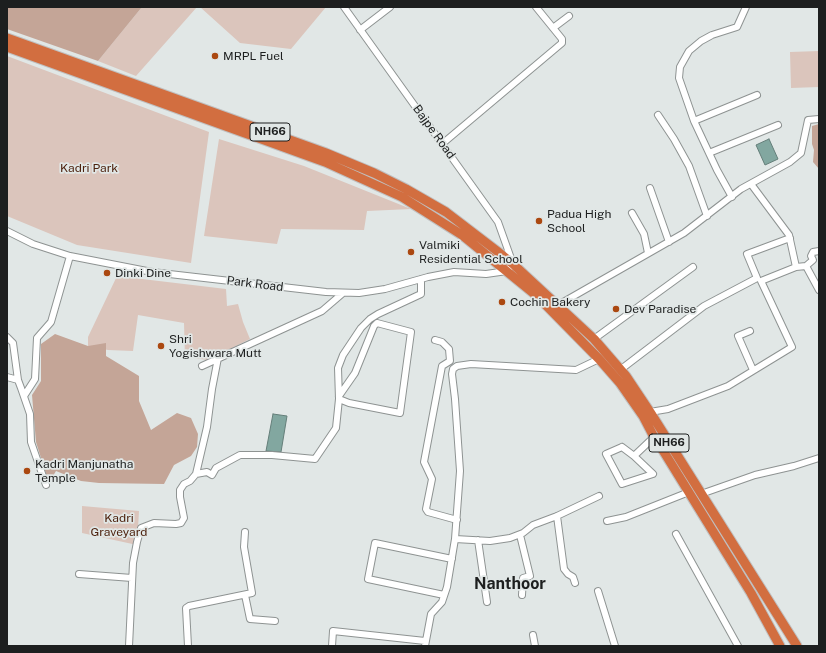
<!DOCTYPE html>
<html>
<head>
<meta charset="utf-8">
<style>
	body { margin:0 }
	#map { position:relative; width:826px; height:653px; overflow:hidden; background:#e1e7e6; font-family:"Public Sans",sans-serif }
	canvas { display:block }
	.frame { position:absolute; inset:0; border:8px solid #1d1f1f; pointer-events:none }
</style>
</head>
<body>
<div id="map">
<canvas width="826" height="653"></canvas>
<div class="frame"></div>
</div>
<script>
const ctx = document.querySelector('canvas').getContext('2d');
ctx.lineJoin = 'round';
function fill(path, color) { ctx.fillStyle = color; ctx.fill(path, 'evenodd'); }
const poly = rows => new Path2D(rows.map(r => 'M' + r).join(''));
function stroke(path, color, width, dash) { ctx.strokeStyle = color; ctx.lineWidth = width; ctx.lineCap = dash ? 'butt' : 'round'; ctx.setLineDash(dash || []); ctx.stroke(path); }
function label(font, color, halo, rows, align = 'center') {
  ctx.font = font + ' "Public Sans",sans-serif'; ctx.lineWidth = 3.5; ctx.setLineDash([]); ctx.textBaseline = 'middle'; ctx.strokeStyle = halo; ctx.fillStyle = color; for (const [text, x, y, turn = 0] of rows) {
    ctx.save(); ctx.translate(x, y); ctx.rotate((+turn || 0) * Math.PI / 180); ctx.textAlign = isNaN(turn) ? turn : align; if (halo) ctx.strokeText(text, 0, 0); ctx.fillText(text, 0, 0); ctx.restore();
  }
}
const green = poly([
	[142,7,197,7,136,76,98,61],
	[200,7,326,7,291,49,240,43],
	[819,51,819,87,791,88,790,52],
	[7,56,209,132,191,263,77,245,7,216],
	[219,139,304,166,411,209,367,211,364,230,281,229,277,244,204,236],
	[117,276,226,289,227,306,238,304,243,322,250,339,208,360,185,357,184,323,138,315,133,351,108,350,88,346,88,337],
	[82,506,139,511,137,545,82,533]
]);
const forest = poly([
	[7,7,142,7,98,61,7,29],
	[819,124,819,169,813,162,814,150,812,144,812,126],
	[55,334,88,346,106,343,106,356,139,376,139,401,151,430,177,413,191,418,198,434,197,447,191,456,174,465,164,484,99,483,81,481,56,471,53,476,46,474,36,442,32,395,41,381,41,344]
]);
const water = poly([
	[769,139,778,159,765,165,756,145,769,139],
	[273,414,287,416,281,452,266,451,273,414]
]);
const minor = poly([
	[553,28,569,16],
	[360,30,390,7],
	[658,115,674,139,689,166,707,216],
	[694,121,757,95],
	[442,144,562,43,562,39,536,7],
	[709,153,778,125],
	[751,184,789,235,796,267],
	[650,188,669,242],
	[732,197,717,170,694,121,679,78,680,67,689,51,701,41,712,35,737,27,746,7],
	[632,213,644,234,648,253],
	[7,231,33,244,70,256,152,272,326,292,359,293,385,289,428,277,454,272,486,274,507,271,513,264,498,222,344,7],
	[806,266,819,290],
	[558,305,684,233,741,189,790,162,801,153,808,120,819,119],
	[750,331,738,336,753,370],
	[7,337,13,343,18,380],
	[594,339,693,267],
	[435,340,442,342,449,349,450,361,442,366,424,462,432,479,426,509,428,512,457,520],
	[202,366,322,311,343,293],
	[620,370,704,306,757,278,747,254,790,238],
	[7,377,18,380,21,388,30,414,31,442,46,485],
	[24,396,35,379,37,338,51,322,70,256],
	[339,396,355,373,374,326,377,323,411,332,400,413,349,403,339,399],
	[650,412,668,409,728,386,792,347,761,281,796,267,806,266,813,260,811,256,813,252,819,251],
	[622,447,634,456,653,474,622,484,606,454,622,447],
	[634,456,654,437],
	[196,474,207,427,212,389,218,358],
	[701,494,755,475,794,466,819,458],
	[557,516,564,569,568,574,573,577,575,583],
	[607,521,626,517,689,492],
	[676,534,738,646],
	[520,535,530,576,523,578,522,595],
	[455,539,460,471,455,399,452,374,453,369,457,366,471,364,576,370,599,359],
	[478,540,487,602],
	[79,574,132,578],
	[598,591,615,646],
	[245,595,250,619,275,621],
	[444,595,368,579,375,543,452,559],
	[533,635,535,646],
	[129,646,133,563,137,542,141,528,154,523,176,524,181,523,184,518,180,497,180,490,184,484,190,481,196,474,207,472,212,475,216,468,240,455,272,455,315,459,336,428,339,399,338,368,343,355,361,328,370,319,378,314,421,294,421,279],
	[188,646,186,608,189,606,252,593,244,547,245,532],
	[332,646,333,631,425,641],
	[425,646,431,614,442,602,447,587,455,539,490,541,510,538,523,533,533,525,557,516,599,496]
]);
const highway = poly([
	[7,38,326,153,374,173,406,189,446,212,497,251,513,264,594,339,626,376,650,412,797,646],
	[7,47,325,162,402,197,462,235,537,296,599,359,620,383,643,416,654,437,664,452,751,593,780,646]
]);
const markers = [
	[215,56,4,"#ab4810"],
	[539,221,4,"#ab4810"],
	[411,252,4,"#ab4810"],
	[107,273,4,"#ab4810"],
	[502,302,4,"#ab4810"],
	[616,309,4,"#ab4810"],
	[161,346,4,"#ab4810"],
	[27,471,4,"#ab4810"]
];
const shields = [
	[270,132,40],
	[669,443,40]
];
const shieldNames = [
	["NH66",270,132],
	["NH66",669,443]
];
const poiNames = [
	["MRPL Fuel",223,56],
	["Padua High",547,214],
	["School",547,228],
	["Valmiki",419,245],
	["Residential School",419,259],
	["Dinki Dine",115,273],
	["Cochin Bakery",510,302],
	["Dev Paradise",624,309],
	["Shri",169,339],
	["Yogishwara Mutt",169,353],
	["Kadri Manjunatha",35,464],
	["Temple",35,478]
];
const streetNames = [
	["Bajpe Road",434,132,54],
	["Park Road",255,284,7]
];
const parkNames = [
	["Kadri Park",89,168],
	["Kadri",119,518],
	["Graveyard",119,532]
];
const districtNames = [
	["Nanthoor",510,584]
];
fill(green, '#dbc5bc');
fill(forest, '#c4a597');
fill(water, '#82a7a0');
stroke(water, '#647e79', 1);
stroke(minor, '#8e9392', 8);
stroke(highway, '#c0c0c0', 11);
stroke(minor, '#fff', 6);
stroke(highway, '#d26e40', 9);
for (const [x, y, r, color] of markers) { const dot = new Path2D(); dot.arc(x, y, r, 0, 2 * Math.PI); ctx.fillStyle = color; ctx.fill(dot); stroke(dot, '#e1e7e6', 1.5); }
for (const [x, y, w] of shields) { const box = new Path2D(); box.roundRect(x - w / 2, y - 9, w, 18, 3); ctx.fillStyle = '#e1e7e6'; ctx.fill(box); stroke(box, '#1d1f1f', 1); }
label('bold 11px', '#1d1f1f', null, shieldNames);
label('12px', '#1d1f1f', '#e1e7e6', poiNames, 'left');
label('12px', '#1d1f1f', '#e1e7e6', streetNames);
label('12px', '#4d220e', '#e1e7e6', parkNames);
label('bold 16px', '#1d1f1f', '#e1e7e6', districtNames);
</script>
</body>
</html>
